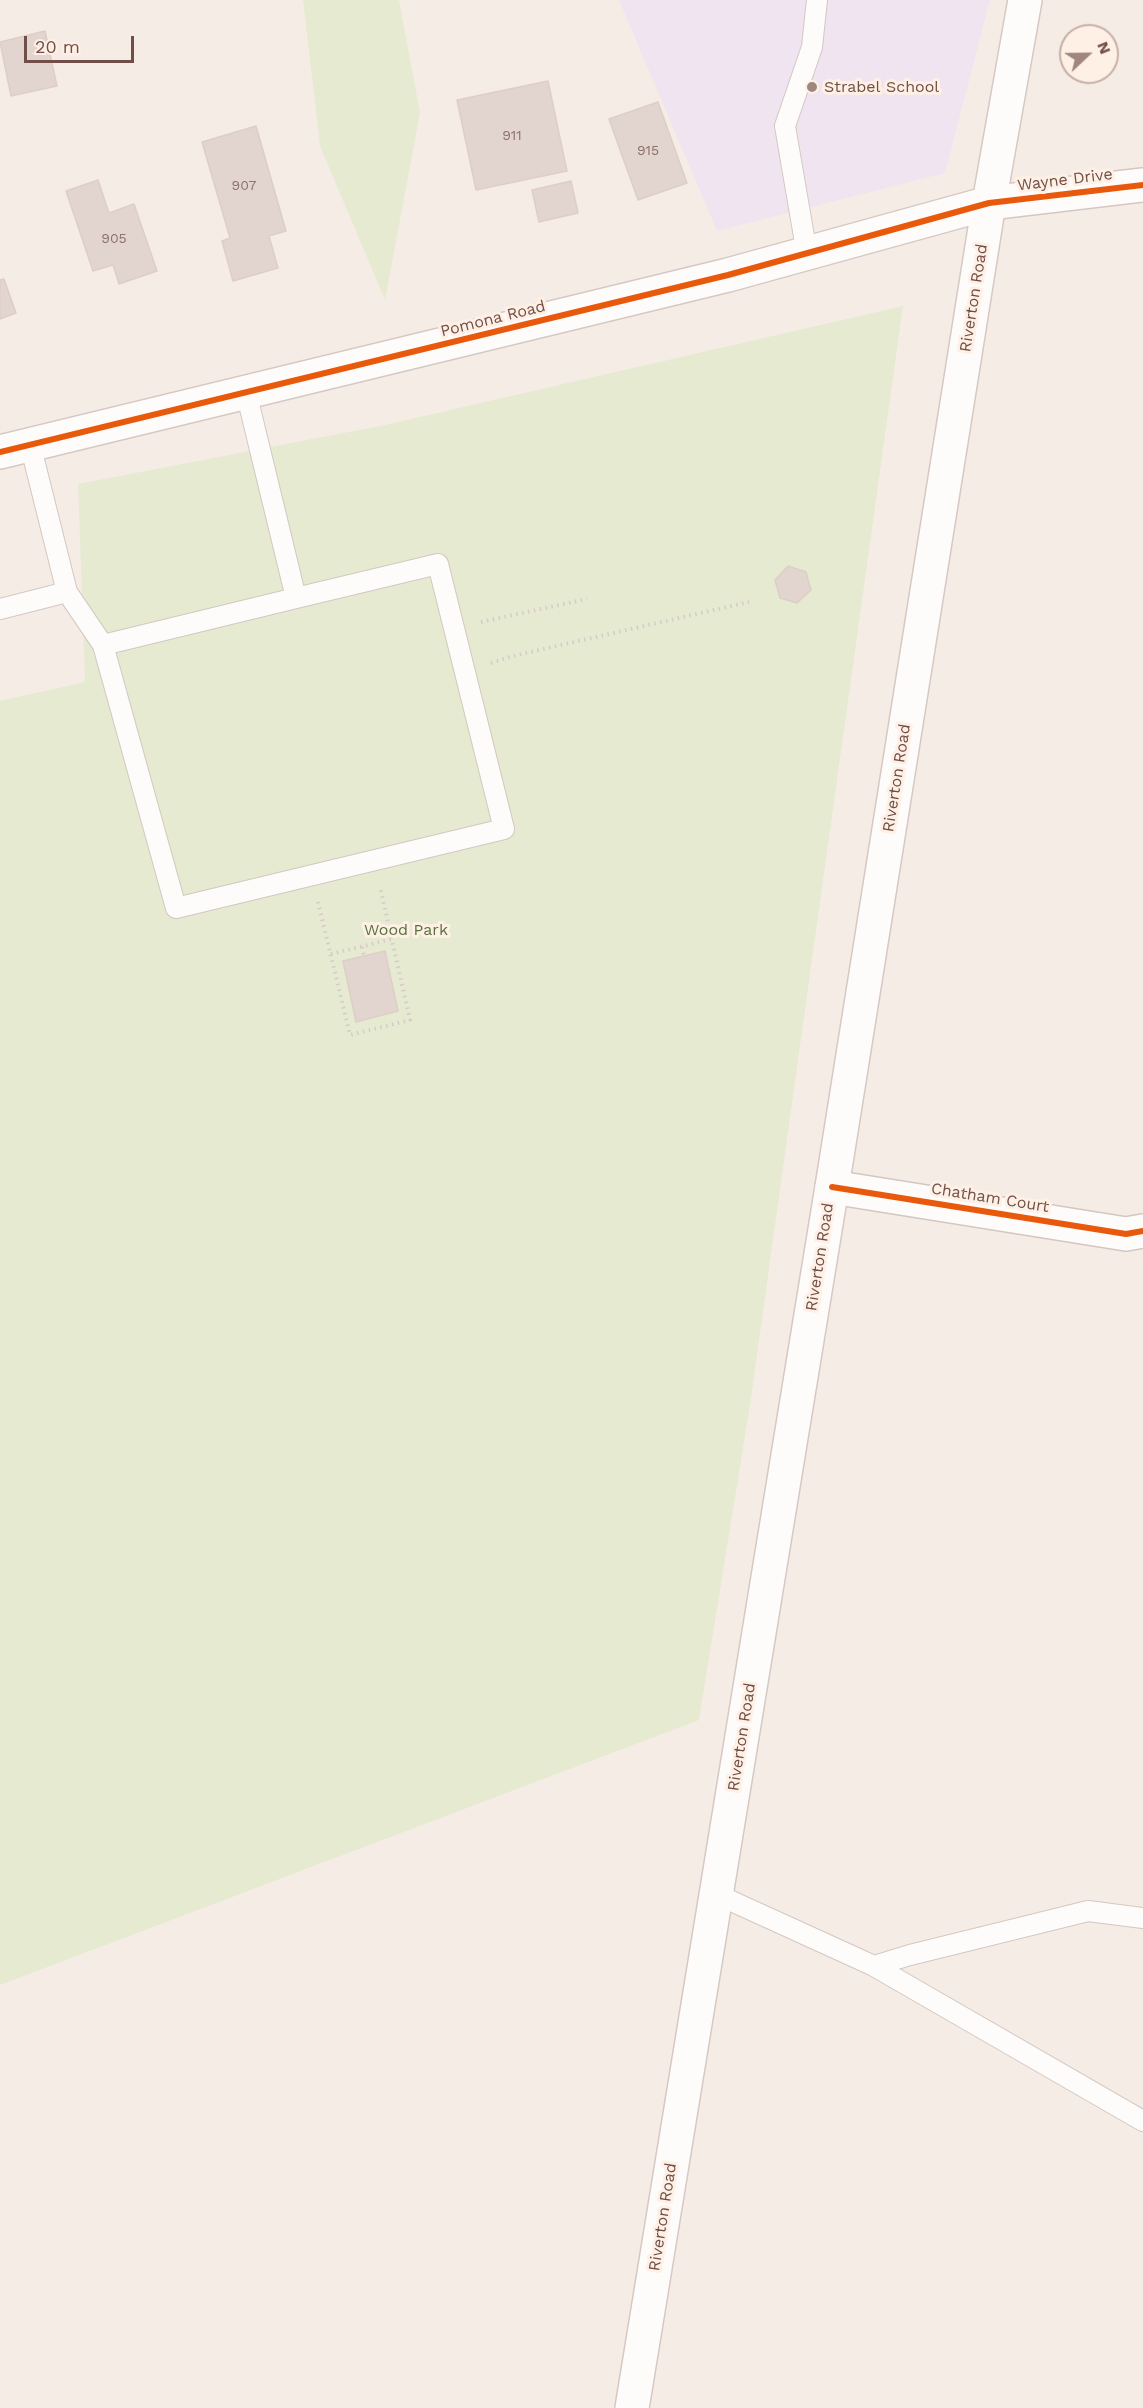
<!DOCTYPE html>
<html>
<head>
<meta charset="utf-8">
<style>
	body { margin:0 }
	#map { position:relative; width:1143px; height:2408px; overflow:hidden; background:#f6ece6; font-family:"Work Sans",sans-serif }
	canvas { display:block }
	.north { position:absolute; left:1059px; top:24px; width:60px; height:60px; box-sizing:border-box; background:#fff0e5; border:2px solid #c6b0a6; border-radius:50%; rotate:68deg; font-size:16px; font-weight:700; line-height:24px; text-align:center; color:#714f48 }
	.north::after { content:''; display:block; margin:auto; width:21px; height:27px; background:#a0867f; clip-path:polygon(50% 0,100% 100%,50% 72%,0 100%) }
	.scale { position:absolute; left:24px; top:36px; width:110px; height:27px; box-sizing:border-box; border:3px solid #714f48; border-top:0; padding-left:8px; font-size:18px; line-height:21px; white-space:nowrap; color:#714f48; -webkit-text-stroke:4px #fff0e5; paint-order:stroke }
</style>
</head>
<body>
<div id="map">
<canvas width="1143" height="2408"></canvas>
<div class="north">N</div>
<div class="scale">20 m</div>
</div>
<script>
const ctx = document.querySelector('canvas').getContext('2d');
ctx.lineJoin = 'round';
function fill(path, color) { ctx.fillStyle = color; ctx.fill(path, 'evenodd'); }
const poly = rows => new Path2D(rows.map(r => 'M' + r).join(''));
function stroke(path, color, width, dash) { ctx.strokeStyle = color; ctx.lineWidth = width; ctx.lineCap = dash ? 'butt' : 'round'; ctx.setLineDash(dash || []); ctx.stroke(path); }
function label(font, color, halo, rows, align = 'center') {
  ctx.font = font + ' "Work Sans",sans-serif'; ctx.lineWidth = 6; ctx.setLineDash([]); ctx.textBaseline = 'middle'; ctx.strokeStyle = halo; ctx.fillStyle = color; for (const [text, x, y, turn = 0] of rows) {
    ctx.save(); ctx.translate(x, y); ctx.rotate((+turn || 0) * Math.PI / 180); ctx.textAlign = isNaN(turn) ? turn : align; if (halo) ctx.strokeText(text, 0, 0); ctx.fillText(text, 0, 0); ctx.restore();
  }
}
const education = poly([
	[619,0,990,0,945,173,717,231]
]);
const green = poly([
	[303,0,399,0,420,113,385,300,320,146],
	[903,306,750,1405,699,1720,0,1985,0,701,85,682,78,484,385,425]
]);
const building = poly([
	[45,31,57,86,11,96,0,42,45,31],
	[548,81,567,171,476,190,457,100,548,81],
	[658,102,687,183,638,200,609,119,658,102],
	[256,126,286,231,269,236,278,268,233,281,222,241,230,238,202,142,256,126],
	[98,180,109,213,134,204,157,271,119,284,113,265,93,271,66,191,98,180],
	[571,181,578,213,539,222,532,190,571,181],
	[4,279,16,313,0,319,0,280,4,279],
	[788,566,806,572,811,590,797,603,780,598,775,580,788,566],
	[385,951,398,1011,356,1022,343,961,385,951]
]);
const path = poly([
	[481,622,587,599],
	[491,663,513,656,749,602],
	[318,902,350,1035,410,1020,380,887],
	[362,947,364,956],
	[331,954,392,939]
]);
const lane = poly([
	[807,254,785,126,812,47,817,0],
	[246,392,296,598,438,564,504,829,176,908,103,645,296,598],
	[30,444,67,592],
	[0,609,67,592,103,645],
	[716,1894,874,1966,910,1955,1088,1911,1143,1918],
	[874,1966,1143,2121]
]);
const street = poly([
	[989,203,1143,185],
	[832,1187,1126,1234,1143,1231]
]);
const secondary = poly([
	[0,452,728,275,989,203],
	[632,2408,832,1187,989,203,1025,0]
]);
const cycleway = poly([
	[0,452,728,275,989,203,1143,185],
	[832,1187,1126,1234,1143,1231]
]);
const markers = [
	[812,87,6,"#a0867f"]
];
const numberNames = [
	["911",512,136],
	["915",648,151],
	["907",244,186],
	["905",114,239]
];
const poiNames = [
	["Strabel School",824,87]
];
const streetNames = [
	["Wayne Drive",1065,180,-7],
	["Riverton Road",974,298,-81],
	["Pomona Road",493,319,-14],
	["Riverton Road",897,778,-81],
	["Chatham Court",990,1198,9],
	["Riverton Road",820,1257,-81],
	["Riverton Road",742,1737,-81],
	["Riverton Road",663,2217,-81]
];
const parkNames = [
	["Wood Park",406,930]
];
fill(education, '#efe4ef');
fill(green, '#e6ead1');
fill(building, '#e2d4ce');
stroke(building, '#decec8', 1.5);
stroke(lane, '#d4c7c1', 22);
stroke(street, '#d4c7c1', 36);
stroke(secondary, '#d6c8c3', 36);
stroke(path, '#d6cbc8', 4, [1.5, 4.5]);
stroke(lane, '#fefcfb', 20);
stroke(street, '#fefcfb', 33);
stroke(secondary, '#fefcfb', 33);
stroke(cycleway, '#e8590c', 6);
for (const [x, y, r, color] of markers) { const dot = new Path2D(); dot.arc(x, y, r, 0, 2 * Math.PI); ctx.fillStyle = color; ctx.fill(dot); stroke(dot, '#fff0e5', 2); }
label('14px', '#8f726c', null, numberNames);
label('16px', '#714f48', '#fff0e5', poiNames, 'left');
label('16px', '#714f48', '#fff0e5', streetNames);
label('16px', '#57723d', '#fff0e5', parkNames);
</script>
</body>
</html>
